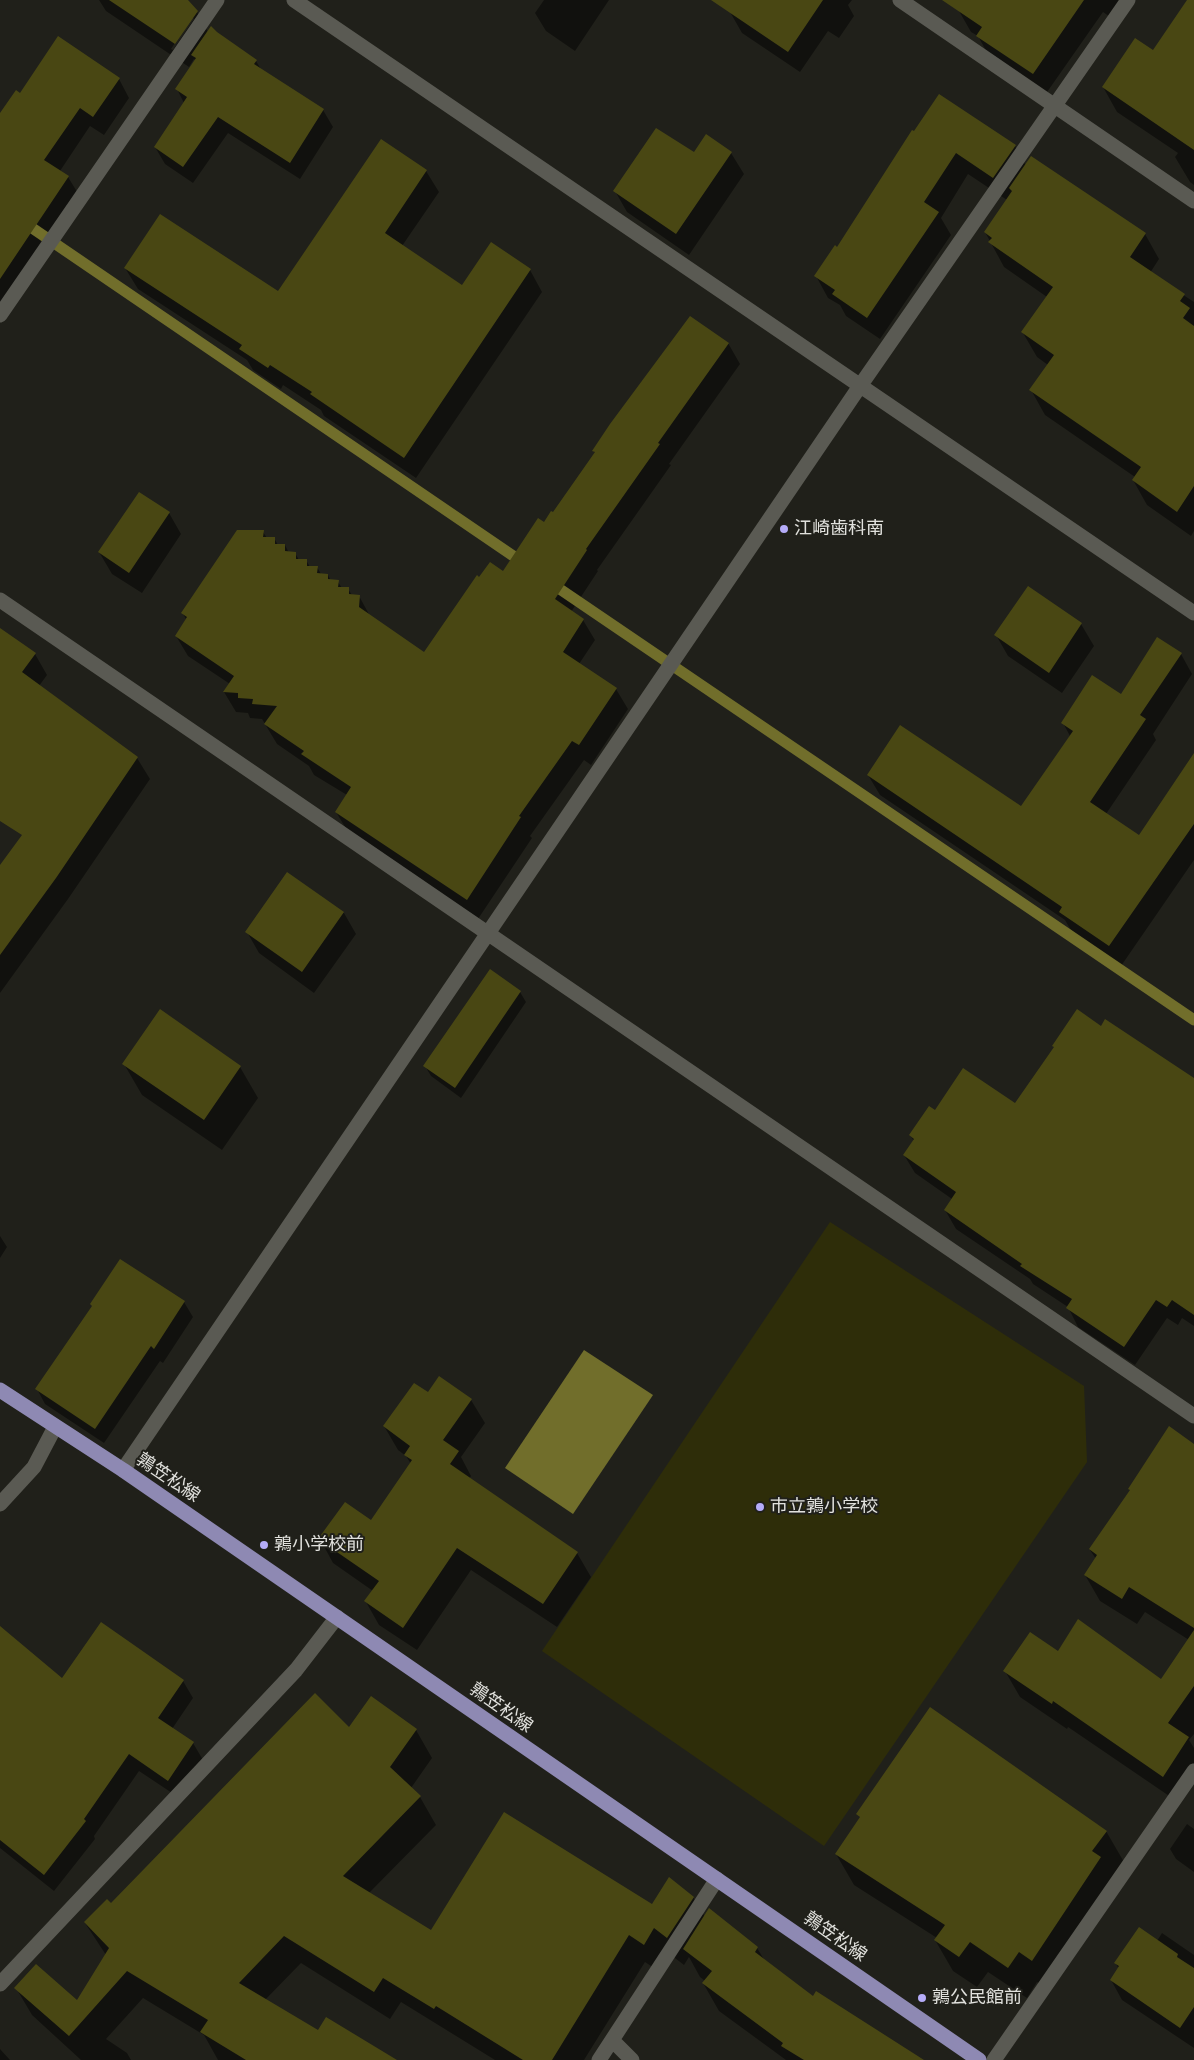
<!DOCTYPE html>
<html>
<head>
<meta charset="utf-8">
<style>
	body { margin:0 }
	canvas { display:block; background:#20201a }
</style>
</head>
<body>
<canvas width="1194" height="2060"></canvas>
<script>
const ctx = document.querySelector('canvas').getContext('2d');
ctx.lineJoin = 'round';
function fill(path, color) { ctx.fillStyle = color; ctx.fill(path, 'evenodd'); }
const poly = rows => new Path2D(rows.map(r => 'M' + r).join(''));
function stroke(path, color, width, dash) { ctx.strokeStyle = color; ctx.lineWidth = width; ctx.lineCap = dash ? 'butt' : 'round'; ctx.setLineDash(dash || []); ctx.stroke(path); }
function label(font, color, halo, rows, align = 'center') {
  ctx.font = font + ' "Open Sans","Noto Sans JP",sans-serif'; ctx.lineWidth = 4; ctx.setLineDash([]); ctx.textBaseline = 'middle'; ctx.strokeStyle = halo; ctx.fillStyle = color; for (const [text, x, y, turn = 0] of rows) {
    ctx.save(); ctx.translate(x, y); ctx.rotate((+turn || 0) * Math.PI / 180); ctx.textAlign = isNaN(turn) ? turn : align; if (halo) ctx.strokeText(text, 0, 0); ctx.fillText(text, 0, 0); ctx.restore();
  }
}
const green = poly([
	[830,1222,1084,1386,1087,1462,824,1846,542,1651]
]);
const water = poly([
	[584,1350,653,1395,573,1514,505,1468]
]);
const shadow = poly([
	[99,0,183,0,197,12,208,32,256,61,262,71,323,110,333,127,300,179,228,133,193,183,165,164,155,147,184,103,177,89,196,61,194,59,189,67,106,11],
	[192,17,194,19,173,50,171,49],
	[544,0,609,0,575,51,546,31,535,13],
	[738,0,852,0,848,5,854,16,839,38,828,31,800,72,742,33,730,12],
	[966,0,1125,0,1113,19,1103,12,1045,95,990,58,978,36,971,32,959,11],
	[1194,15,1194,185,1190,182,1175,157,1178,153,1117,112,1103,87,1153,52],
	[119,79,129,98,104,135,90,126,60,171,68,177,79,195,0,316,0,116,20,94],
	[913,132,1015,146,1026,166,1145,234,1159,259,1150,273,1194,302,1194,531,1191,536,1147,505,1133,480,1135,477,1045,415,1031,390,1048,365,1037,357,1023,333,1047,297,1004,267,985,232,1007,200,968,174,941,218,951,235,880,339,846,316,840,305,828,298,816,276,837,248],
	[706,136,731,153,744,174,689,255,627,212,615,191,694,154],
	[381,141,426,171,439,192,402,246,463,286,530,270,542,292,416,478,324,416,321,410,283,385,281,389,253,370,247,360,138,289,125,268,278,293],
	[728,343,740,364,669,464,671,465,597,570,598,571,571,612,583,620,595,640,579,664,616,689,628,709,591,765,584,760,530,836,532,838,478,919,348,832,336,812,347,795,314,775,309,766,277,744,262,719,250,718,248,713,236,712,224,692,230,684,188,656,176,636,186,619,183,614,263,532,267,538,274,538,278,545,285,545,289,553,295,553,299,560,306,560,310,567,317,567,321,574,328,575,331,581,338,582,342,588,348,589,352,595,359,596,370,616,424,654,480,579,503,573,554,514,596,454,594,451],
	[169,513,181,534,142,593,112,574,99,552],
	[1028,588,1081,624,1094,646,1062,693,1008,656,996,635],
	[0,652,35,654,47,675,39,686,0,814],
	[1181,654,1192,674,1153,734,1156,740,1106,814,1139,837,1194,757,1194,860,1121,966,1072,932,1065,920,880,795,868,775,1021,808,1070,736,1063,723,1121,696],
	[137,758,150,779,68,899,0,993,0,883],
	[287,874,344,913,356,934,314,993,259,953,247,932],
	[520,992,526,1002,461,1098,431,1076,425,1066],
	[160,1011,240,1067,258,1098,222,1150,142,1095,124,1064],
	[1101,1028,1194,1079,1194,1326,1182,1318,1178,1325,1167,1318,1135,1365,1078,1327,1068,1307,1033,1284,1030,1279,956,1229,945,1210,952,1199,915,1173,904,1155,914,1141,910,1135,935,1112,1015,1105],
	[0,1236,7,1247,0,1258],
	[120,1261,184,1302,193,1317,163,1363,160,1361,104,1443,45,1404,37,1389,93,1307],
	[429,1394,471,1400,485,1423,461,1457,471,1476,469,1479,577,1553,591,1577,557,1627,471,1570,417,1650,379,1625,366,1602,373,1591,333,1563,320,1539,372,1522,411,1464,406,1456,398,1450,384,1426],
	[1194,1474,1194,1734,1189,1740,1194,1748,1194,1778,1178,1802,1068,1727,1067,1729,1020,1697,1005,1671,1058,1653,1162,1681,1189,1640,1145,1612,1137,1624,1100,1601,1085,1575,1096,1559,1090,1550],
	[0,1627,63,1680,183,1681,193,1698,172,1729,193,1743,203,1760,178,1797,139,1771,94,1836,95,1839,54,1891,0,1848],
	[371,1698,416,1730,432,1758,411,1788,420,1797,436,1825,369,1893,432,1932,653,1905,693,1897,705,1917,757,1948,765,1961,813,1998,911,2060,786,2060,719,2011,703,1983,705,1981,700,1977,689,1957,684,1965,671,1955,660,1972,645,1962,584,2060,495,2060,401,2002,390,2019,301,1963,265,2000,318,2032,395,2060,218,2060,204,2035,143,1998,106,2039,127,2053,131,2060,81,2060,32,2015,16,1988,78,2002,106,1955,85,1923,350,1729],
	[858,1814,1106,1831,1124,1862,1050,1991,1037,1982,1027,1998,988,1972,977,1987,953,1971,935,1940,937,1938,854,1885,836,1854,861,1819],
	[1187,1824,1194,1829,1194,1872,1176,1859,1170,1849],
	[1162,1933,1194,1955,1194,2048,1122,2000,1111,1980,1119,1969,1116,1964,1157,1941],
	[0,2049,10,2060,0,2060]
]);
const stream = poly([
	[0,206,525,564],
	[548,581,1194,1020]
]);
const building = poly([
	[109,0,188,0,198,11,175,44],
	[711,0,823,0,788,52],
	[942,0,1084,0,1033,74,976,36,982,27],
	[1187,0,1194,0,1194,150,1102,87,1135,38,1153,50],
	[211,26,217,32,257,60,254,64,324,109,290,163,218,117,183,167,154,147,187,97,175,89,196,58,191,55],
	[58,36,120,78,93,117,80,108,44,160,69,176,0,279,0,113,16,90,20,93],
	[939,94,1016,145,993,178,956,153,924,202,939,212,867,318,832,294,835,290,814,276,835,245,837,247,912,130,914,131],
	[656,128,694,152,706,134,732,152,676,234,613,191],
	[381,139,427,170,385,233,462,285,491,242,531,269,404,458,310,394,312,392,270,365,268,368,239,349,242,345,124,268,160,214,278,291],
	[1031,156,1146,233,1130,257,1185,294,1180,301,1190,308,1183,318,1194,326,1194,486,1177,512,1132,480,1141,467,1029,390,1054,355,1021,332,1053,287,988,242,992,238,984,232,1012,191,1009,188],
	[690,316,729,343,658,443,660,444,586,549,587,550,555,599,584,619,563,652,617,688,579,745,572,741,519,816,521,817,467,900,335,812,351,787,301,754,304,751,264,724,277,706,252,704,253,699,238,698,238,693,223,692,234,676,175,636,187,617,181,613,237,530,264,530,263,537,275,537,275,544,285,544,285,551,296,552,296,559,307,559,307,566,318,566,317,573,328,574,328,579,339,580,338,587,349,587,349,594,360,595,359,607,424,652,477,575,479,577,490,562,503,571,538,518,544,522,551,511,553,512,595,452,592,451,610,424],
	[139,492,170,512,129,573,98,552],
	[1028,586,1082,623,1049,673,994,635],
	[0,628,36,653,22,672,138,757,56,878,0,955,0,865,22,835,0,821],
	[1157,637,1182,653,1140,715,1146,719,1090,802,1139,835,1194,753,1194,824,1109,946,1059,912,1062,907,867,775,900,725,1021,806,1073,731,1061,723,1092,675,1121,694],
	[287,872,344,912,302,972,245,932],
	[490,969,521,991,455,1088,423,1066],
	[160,1009,241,1066,204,1120,122,1064],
	[1077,1009,1101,1026,1105,1019,1194,1078,1194,1315,1172,1300,1167,1307,1156,1300,1124,1347,1066,1308,1072,1299,1020,1266,1022,1264,944,1210,956,1192,903,1155,914,1139,909,1135,929,1106,935,1110,963,1068,1015,1103,1054,1047,1052,1046],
	[120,1259,185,1301,154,1349,151,1346,95,1429,35,1389,92,1306,90,1304],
	[439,1376,472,1399,443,1440,459,1451,450,1464,578,1552,543,1604,457,1548,403,1628,364,1601,379,1581,318,1539,345,1502,371,1520,412,1460,404,1455,410,1446,383,1426,414,1383,428,1392],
	[1169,1426,1194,1444,1194,1628,1129,1587,1122,1599,1084,1575,1097,1555,1089,1549,1130,1490,1128,1489],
	[1078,1619,1161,1679,1194,1630,1194,1686,1168,1723,1189,1737,1163,1777,1053,1701,1052,1704,1003,1671,1030,1632,1058,1651],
	[101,1622,184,1680,158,1718,194,1742,168,1781,129,1754,84,1819,86,1821,44,1875,0,1840,0,1626,62,1678],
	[315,1693,349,1727,371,1696,417,1729,390,1767,421,1796,343,1876,431,1930,504,1812,652,1904,669,1877,694,1897,667,1938,654,1928,644,1945,629,1935,552,2060,523,2060,436,2006,434,2009,383,1978,374,1992,284,1936,239,1983,318,2030,326,2017,397,2060,246,2060,200,2032,208,2020,127,1971,69,2036,14,1988,36,1964,77,2000,109,1948,84,1922,107,1899,111,1903],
	[930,1707,1107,1831,1092,1851,1101,1857,1032,1961,1019,1952,1008,1968,970,1942,959,1957,934,1940,945,1925,835,1854,860,1817,856,1814],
	[709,1908,758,1947,755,1952,813,1996,816,1991,924,2060,804,2060,781,2046,783,2043,702,1983,712,1971,683,1949],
	[1139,1927,1178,1954,1177,1957,1194,1968,1194,2007,1180,2028,1110,1980,1119,1966,1114,1963]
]);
const minor = poly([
	[294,0,1194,613],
	[900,0,1194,201],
	[0,315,217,0],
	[0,600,1194,1416],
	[123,1470,860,386,1128,0],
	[0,1504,34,1467,55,1427],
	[0,1984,296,1670,337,1617],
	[612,2040,632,2060],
	[599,2060,717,1879],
	[994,2060,1194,1771]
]);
const major = poly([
	[0,1390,123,1470,979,2060]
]);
const markers = [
	[784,529,5,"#b5acf8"],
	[760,1507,5,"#b5acf8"],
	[264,1545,5,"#b5acf8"],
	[922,1998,5,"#b5acf8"]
];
const poiNames = [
	["江崎歯科南",794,529],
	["市立鶉小学校",770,1507],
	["鶉小学校前",274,1545],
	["鶉公民館前",932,1998]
];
const streetNames = [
	["鶉笠松線",168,1478,34],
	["鶉笠松線",501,1708,35],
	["鶉笠松線",835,1937,35]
];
fill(green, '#2e2d09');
fill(water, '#716e2b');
fill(shadow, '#0007');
stroke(stream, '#716e2b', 11);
fill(building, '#494713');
stroke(minor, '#5a5a53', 15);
stroke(major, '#8e89b3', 15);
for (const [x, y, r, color] of markers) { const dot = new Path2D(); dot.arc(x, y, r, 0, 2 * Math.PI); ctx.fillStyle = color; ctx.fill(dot); stroke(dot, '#20201a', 2); }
label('18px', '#e1e1dd', '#20201a', poiNames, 'left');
label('18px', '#e1e1dd', '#20201a', streetNames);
</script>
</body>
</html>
